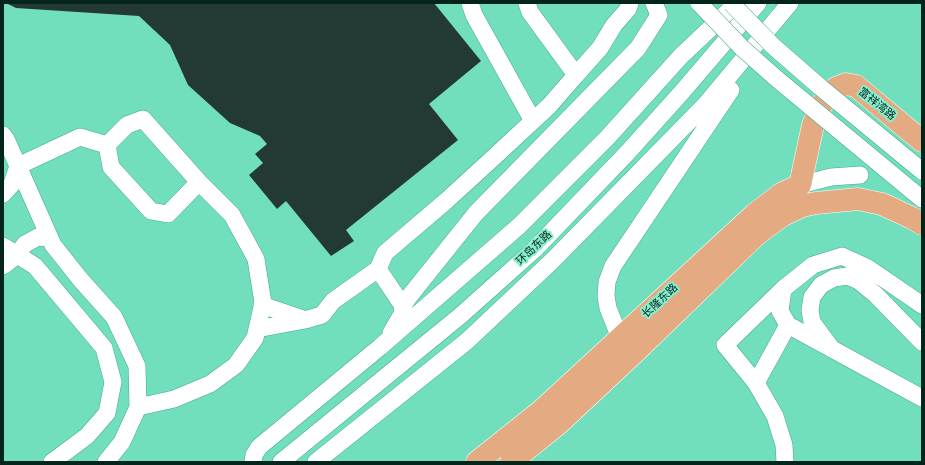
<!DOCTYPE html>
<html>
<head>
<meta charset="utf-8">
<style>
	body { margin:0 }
	#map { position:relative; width:925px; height:465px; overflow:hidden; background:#88edcd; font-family:Montserrat,sans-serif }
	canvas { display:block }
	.frame { position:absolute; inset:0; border:4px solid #03241b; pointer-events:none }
</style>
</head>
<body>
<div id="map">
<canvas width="925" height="465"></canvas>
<div class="frame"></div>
</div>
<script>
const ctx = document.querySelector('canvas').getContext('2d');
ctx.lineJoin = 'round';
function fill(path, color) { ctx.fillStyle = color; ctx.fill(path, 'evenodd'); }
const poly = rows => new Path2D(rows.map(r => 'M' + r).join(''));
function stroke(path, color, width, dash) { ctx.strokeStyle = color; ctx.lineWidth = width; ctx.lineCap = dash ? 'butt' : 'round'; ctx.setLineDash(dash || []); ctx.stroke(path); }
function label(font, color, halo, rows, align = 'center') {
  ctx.font = font + ' Montserrat,"Noto Sans SC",sans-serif'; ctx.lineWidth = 4; ctx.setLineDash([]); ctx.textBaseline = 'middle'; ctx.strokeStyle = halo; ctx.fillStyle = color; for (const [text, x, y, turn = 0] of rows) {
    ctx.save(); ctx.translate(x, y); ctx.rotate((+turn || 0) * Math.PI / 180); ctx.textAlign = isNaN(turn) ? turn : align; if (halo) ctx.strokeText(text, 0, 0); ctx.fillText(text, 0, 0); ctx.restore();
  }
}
const built = poly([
	[3,3,922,3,922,462,3,462]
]);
const building = poly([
	[6,3,434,3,481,61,429,104,458,140,346,230,354,241,331,256,286,201,277,209,249,175,263,163,255,154,267,144,260,136,230,123,188,85,170,45,139,16,16,8]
]);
const minor = poly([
	[470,3,474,15,533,121],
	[527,3,530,12,576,75,600,48,614,25,628,9,630,3],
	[3,135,6,139,53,245,80,279,114,317,137,366,138,407,122,442,106,462],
	[800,185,831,177,860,175],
	[911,190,922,199],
	[3,194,12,184,18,166,80,137,107,145],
	[3,246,35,266,104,348,113,382,107,413,87,436,52,462],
	[3,266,17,255,25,244,38,237,50,238],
	[378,269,403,306],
	[262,305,303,319],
	[788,325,922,398],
	[257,329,305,320,322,315,333,301,378,269,385,253,446,201,493,158,549,106,576,75],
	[391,333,402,314,403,306,408,298,476,213,638,48,659,15,654,3],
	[620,338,608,308,606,296,607,282,613,266,731,90],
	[832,349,812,322,810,310,812,297,821,285,834,278,847,276,859,281,876,295,922,342],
	[756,383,788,325,780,311,783,289],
	[138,407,174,399,210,384,236,365,255,338,263,303,256,259,232,215,199,182,143,119,127,125,107,145,111,167,151,211,168,214,199,182],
	[253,462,254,455,259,447,380,347,519,226,607,138,681,56,737,3],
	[281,462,460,316,534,250,628,152,682,92,758,3],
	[316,462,467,341,553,260,706,104,790,3],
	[785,462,784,445,775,416,756,383,725,345,783,289,813,265,842,256,868,268,922,305]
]);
const major = poly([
	[477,462,541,411,755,214,781,194,800,185,813,125,822,104,836,88,846,84,856,86,922,141],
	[511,462,558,424,636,351,757,234,783,215,802,206,816,203,858,199,882,204,912,218,922,224]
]);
const minorBridge = poly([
	[699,3,742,48,777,79,911,190],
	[731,3,773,46,820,87,922,171]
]);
const streetNames = [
	["富祥湾路",877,104,39],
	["环岛东路",534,248,-44],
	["长隆东路",660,301,-43]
];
fill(built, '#71dfbe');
fill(building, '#223a33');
stroke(minor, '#42aa8d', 18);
stroke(major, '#fff', 23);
stroke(minor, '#fff', 17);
stroke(major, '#e4aa82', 22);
stroke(minorBridge, '#42aa8d', 18, []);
stroke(minorBridge, '#fff', 17);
label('11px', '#03241b', '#88edcd', streetNames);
</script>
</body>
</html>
